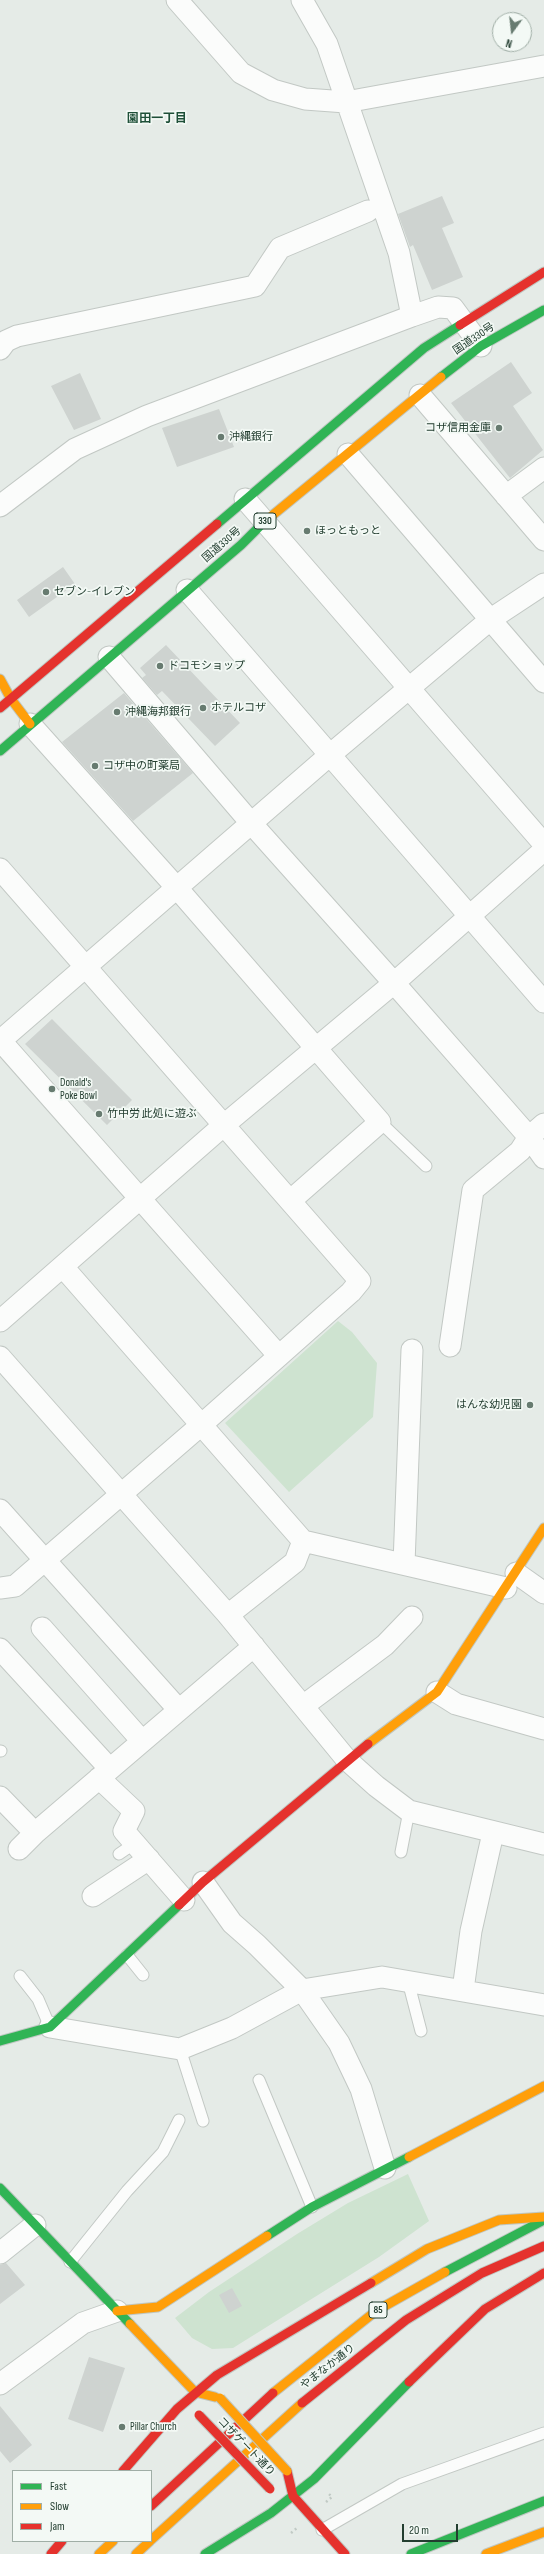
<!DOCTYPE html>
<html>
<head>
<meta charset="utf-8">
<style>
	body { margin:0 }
	#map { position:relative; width:544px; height:2554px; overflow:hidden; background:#e5ebe7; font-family:"Sofia Sans Condensed",sans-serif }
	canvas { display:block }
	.legend { position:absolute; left:12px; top:2470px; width:140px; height:72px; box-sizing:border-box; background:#f3f9f5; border:1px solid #a0aea6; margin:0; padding:5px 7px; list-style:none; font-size:12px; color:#233e30 }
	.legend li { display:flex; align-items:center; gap:8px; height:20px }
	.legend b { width:20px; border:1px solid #a0aea6 }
	.north { position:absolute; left:492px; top:12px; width:40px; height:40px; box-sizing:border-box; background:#f3f9f5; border:1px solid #a0aea6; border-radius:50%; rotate:195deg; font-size:11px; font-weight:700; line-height:16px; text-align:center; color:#233e30 }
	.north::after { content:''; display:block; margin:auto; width:14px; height:18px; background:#677b70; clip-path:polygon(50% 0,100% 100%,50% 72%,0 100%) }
	.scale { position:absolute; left:402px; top:2524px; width:56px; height:18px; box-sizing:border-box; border:2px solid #233e30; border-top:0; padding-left:5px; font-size:12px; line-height:14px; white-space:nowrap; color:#233e30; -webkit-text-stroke:3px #f3f9f5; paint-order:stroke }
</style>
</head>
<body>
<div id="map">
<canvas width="544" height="2554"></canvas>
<ul class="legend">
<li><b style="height:5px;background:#30b455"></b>Fast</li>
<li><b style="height:5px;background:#ff9f0a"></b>Slow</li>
<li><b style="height:5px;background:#e5322d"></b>Jam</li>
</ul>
<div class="north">N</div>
<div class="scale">20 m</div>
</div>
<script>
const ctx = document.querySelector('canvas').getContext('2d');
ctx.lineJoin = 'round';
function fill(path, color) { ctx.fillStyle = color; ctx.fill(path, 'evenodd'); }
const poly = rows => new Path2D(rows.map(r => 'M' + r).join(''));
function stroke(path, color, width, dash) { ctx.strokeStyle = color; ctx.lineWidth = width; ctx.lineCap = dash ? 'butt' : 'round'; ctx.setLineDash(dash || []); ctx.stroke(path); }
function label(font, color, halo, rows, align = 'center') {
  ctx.font = font + ' "Sofia Sans Condensed","Noto Sans JP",sans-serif'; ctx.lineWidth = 3.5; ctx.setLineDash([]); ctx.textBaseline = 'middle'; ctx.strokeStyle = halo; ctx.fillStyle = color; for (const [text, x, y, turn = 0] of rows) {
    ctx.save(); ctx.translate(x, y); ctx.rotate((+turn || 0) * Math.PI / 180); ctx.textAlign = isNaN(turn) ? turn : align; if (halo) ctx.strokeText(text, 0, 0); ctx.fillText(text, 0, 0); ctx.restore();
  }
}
const green = poly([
	[338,1321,352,1332,377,1363,373,1417,289,1492,225,1423],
	[408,2174,429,2221,379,2257,241,2343,233,2348,212,2349,192,2338,175,2318,209,2292,297,2234,348,2203]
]);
const building = poly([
	[442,196,454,223,442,228,463,277,432,290,413,245,410,247,398,214],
	[511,362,532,393,513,406,543,450,510,478,451,403],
	[80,373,101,419,74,430,51,386],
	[219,409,234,447,177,467,162,428],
	[63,567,75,584,29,617,17,600],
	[166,645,240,723,215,746,162,691,157,695,142,678,146,675,140,668],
	[124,693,193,773,133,821,62,742],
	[52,1019,132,1100,107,1125,25,1044],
	[6,2263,25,2285,0,2304,0,2265],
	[232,2288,242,2306,229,2313,219,2295],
	[89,2357,125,2368,103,2432,68,2419],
	[0,2406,32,2445,10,2463,0,2451]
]);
const path = poly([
	[326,2502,332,2497,328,2493],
	[291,2533,297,2528]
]);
const lane = poly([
	[380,1122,426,1166],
	[0,1751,1,1751],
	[401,1852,409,1811],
	[119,1854,135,1843],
	[127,1955,143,1975],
	[20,1976,38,1999,50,2027],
	[408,1981,421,2031],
	[180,2049,203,2121],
	[259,2080,312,2207],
	[70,2262,127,2191,163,2152,179,2120],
	[322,2530,402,2484,544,2433]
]);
const street = poly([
	[177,0,241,73,273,90,305,99,346,102,544,66],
	[302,0,327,44,399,253,412,316],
	[0,349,6,341,17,336,255,286,280,248,368,211],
	[420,395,544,540],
	[348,454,544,682],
	[506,496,544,468],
	[245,499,544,844],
	[0,506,75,449,147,416,412,316,438,307,453,308,481,346],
	[187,590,544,1002],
	[109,657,251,823,402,992,529,1137,544,1158],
	[30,724,177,888,380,1122,290,1201],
	[0,869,360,1281,351,1292,200,1426,15,1586,0,1588],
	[0,1040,279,1356],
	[0,1041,331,754,491,619,544,584],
	[63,1267,303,1541,506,1588],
	[0,1321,224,1125,394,983,544,850],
	[450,1346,473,1190,520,1151,529,1137,544,1124],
	[0,1357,228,1615,347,1760,376,1786,409,1811,544,1844],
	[0,1510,179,1710],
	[404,1564,412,1350],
	[516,1573,544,1593],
	[228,1615,295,1562,303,1541],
	[42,1628,142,1741],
	[0,1649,110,1769],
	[437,1692,456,1704,544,1729],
	[303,1706,385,1645,412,1617],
	[99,1778,134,1811,124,1831,184,1900],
	[0,1797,35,1833],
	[19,1849,35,1833,254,1646],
	[203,1882,232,1923,257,1945,302,1990,339,2043,361,2089,385,2168],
	[93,1896,149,1859],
	[463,1990,471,1931,493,1833],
	[50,2027,180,2049,232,2028,302,1990,382,1977,544,2005],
	[0,2253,35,2225],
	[0,2384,83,2323,117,2311]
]);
const fast = poly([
	[441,377,481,346,544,310],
	[217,524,424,348,460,325],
	[0,751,241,545,263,523],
	[0,2041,50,2027,179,1905],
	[0,2188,130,2324],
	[267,2236,312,2207,409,2157],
	[445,2272,542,2221],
	[205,2554,271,2513,314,2479,409,2382],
	[411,2554,544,2501]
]);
const slow = poly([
	[263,523,441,377],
	[0,679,11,699,30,724],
	[368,1744,437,1692,544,1528],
	[409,2157,544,2086],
	[371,2283,427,2249,499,2220,544,2217],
	[117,2311,158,2307,267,2236],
	[130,2324,195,2392,215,2397],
	[273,2393,376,2311,445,2272],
	[151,2540,302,2403],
	[99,2554,113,2541],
	[136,2554,150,2541],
	[486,2554,544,2532]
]);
const jam = poly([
	[460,325,544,272],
	[0,708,217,524],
	[179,1905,203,1882,368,1744],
	[409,2382,485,2309,544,2273],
	[302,2403,406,2320,482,2273,544,2246],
	[123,2471,177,2409,217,2375,371,2283],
	[287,2471,293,2496,345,2554],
	[151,2506,273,2393],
	[51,2554,62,2541]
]);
const slowBridge = poly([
	[220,2398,287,2471]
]);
const jamBridge = poly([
	[199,2415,270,2489]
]);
const markers = [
	[499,428,4,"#677b70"],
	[221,437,4,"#677b70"],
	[307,531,4,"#677b70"],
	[46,592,4,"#677b70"],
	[160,666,4,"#677b70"],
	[203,708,4,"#677b70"],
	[117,712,4,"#677b70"],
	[95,766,4,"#677b70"],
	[52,1089,4,"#677b70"],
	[99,1114,4,"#677b70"],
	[530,1405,4,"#677b70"],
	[122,2427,4,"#677b70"]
];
const shields = [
	[265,521,22],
	[378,2310,18]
];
const shieldNames = [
	["330",265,521],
	["85",378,2310]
];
const streetNames = [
	["国道330号",474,339,-34],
	["国道330号",222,545,-41],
	["やまなか通り",328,2367,-38],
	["コザゲート通り",246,2447,46]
];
const poiNames = [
	["コザ信用金庫",491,428,"right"],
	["沖縄銀行",229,437],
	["ほっともっと",315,531],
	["セブン-イレブン",54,592],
	["ドコモショップ",168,666],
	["ホテルコザ",211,708],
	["沖縄海邦銀行",125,712],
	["コザ中の町薬局",103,766],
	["Donald's",60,1083],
	["Poke Bowl",60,1096],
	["竹中労 此処に遊ぶ",107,1114],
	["はんな幼児園",522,1405,"right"],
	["Pillar Church",130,2427]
];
const neighbourhoodNames = [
	["園田一丁目",157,119]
];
fill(green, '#cee3d0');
fill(building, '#ced3d0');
stroke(lane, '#c2c8c4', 13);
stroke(street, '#c2c8c4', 23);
stroke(fast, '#bfc7c2', 11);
stroke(slow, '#bfc7c2', 11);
stroke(jam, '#bfc7c2', 11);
stroke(path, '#c1cac5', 2.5, [2, 3]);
stroke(lane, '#fbfcfb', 11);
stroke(street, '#fbfcfb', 21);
stroke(fast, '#30b455', 9);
stroke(slow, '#ff9f0a', 9);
stroke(jam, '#e5322d', 9);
stroke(slowBridge, '#bfc7c2', 11, []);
stroke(jamBridge, '#bfc7c2', 11, []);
stroke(slowBridge, '#ff9f0a', 9);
stroke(jamBridge, '#e5322d', 9);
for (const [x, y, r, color] of markers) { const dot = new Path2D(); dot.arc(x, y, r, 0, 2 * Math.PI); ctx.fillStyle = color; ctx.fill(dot); stroke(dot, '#f3f9f5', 1.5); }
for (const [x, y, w] of shields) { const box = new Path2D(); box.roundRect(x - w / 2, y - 8, w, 16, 3); ctx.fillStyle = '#f3f9f5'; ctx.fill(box); stroke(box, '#233e30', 1); }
label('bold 10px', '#233e30', null, shieldNames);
label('11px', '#233e30', '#f3f9f5', streetNames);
label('11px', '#233e30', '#f3f9f5', poiNames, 'left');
label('bold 12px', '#1f5039', '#f3f9f5', neighbourhoodNames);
</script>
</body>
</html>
